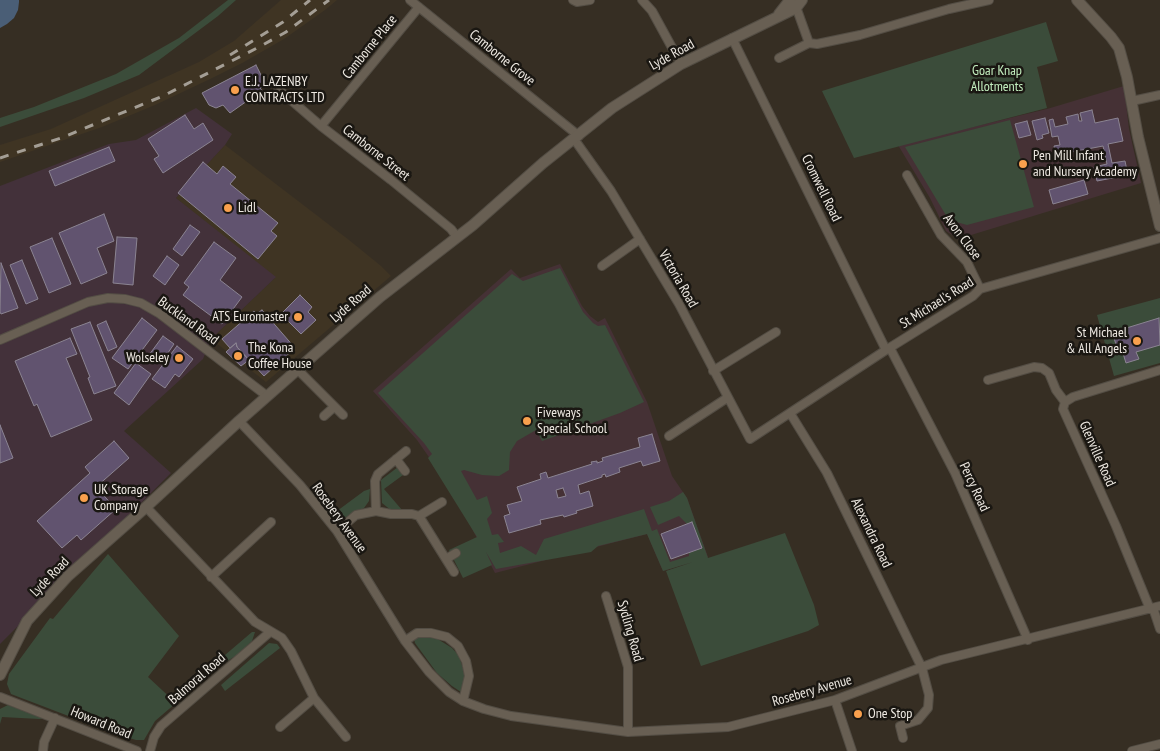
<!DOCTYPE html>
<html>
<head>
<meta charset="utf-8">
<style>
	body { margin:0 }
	canvas { display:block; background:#362e23 }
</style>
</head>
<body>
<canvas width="1160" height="751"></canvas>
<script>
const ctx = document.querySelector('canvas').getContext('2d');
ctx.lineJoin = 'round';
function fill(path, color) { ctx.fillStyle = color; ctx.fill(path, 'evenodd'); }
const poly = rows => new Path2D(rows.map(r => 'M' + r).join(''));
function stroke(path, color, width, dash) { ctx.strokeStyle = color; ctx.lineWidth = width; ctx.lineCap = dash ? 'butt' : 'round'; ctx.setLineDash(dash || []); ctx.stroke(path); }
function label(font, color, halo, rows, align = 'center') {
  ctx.font = font + ' "PT Sans Narrow",sans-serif'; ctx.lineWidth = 5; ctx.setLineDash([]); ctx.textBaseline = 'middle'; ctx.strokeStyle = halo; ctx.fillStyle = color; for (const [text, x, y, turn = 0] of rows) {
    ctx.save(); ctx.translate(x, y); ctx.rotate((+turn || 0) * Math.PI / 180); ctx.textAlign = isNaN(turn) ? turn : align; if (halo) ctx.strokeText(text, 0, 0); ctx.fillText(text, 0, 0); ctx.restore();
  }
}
const built = poly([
	[281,0,337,0,325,10,284,39,244,62,208,80,155,105,102,127,0,162,0,145,51,129,199,62,234,41],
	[225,145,349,240,381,266,391,276,266,382,211,339,275,278,176,198]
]);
const industrial = poly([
	[196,108,232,134,225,145,176,198,276,277,211,339,203,359,124,431,171,473,0,644,0,186,109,144,136,140]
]);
const education = poly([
	[1124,86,1129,129,1141,183,958,239,946,231,930,198,898,145,1047,109],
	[560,264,582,306,590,316,598,322,605,318,647,402,672,476,687,498,708,557,663,571,647,534,495,573,452,490,417,440,373,391,511,269,520,278]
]);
const green = poly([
	[228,0,236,0,218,16,139,75,84,98,0,127,0,118,34,107,116,74,179,38],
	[1046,22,1058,61,1037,67,1047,108,854,158,822,91],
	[1010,120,1034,207,967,225,953,221,947,217,905,147],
	[560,268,583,312,593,323,598,326,605,325,644,402,620,413,542,441,536,430,517,441,510,452,509,470,499,476,482,475,464,470,461,471,477,500,487,496,492,513,487,519,492,535,498,534,504,542,498,543,500,553,521,546,536,555,544,539,644,509,652,531,657,529,670,562,689,556,689,553,702,548,687,524,679,516,658,525,650,507,669,501,683,492,687,498,708,558,785,533,814,605,819,625,808,631,701,666,666,571,693,562,663,571,647,534,598,546,591,552,496,569,486,552,492,565,463,578,449,550,477,537,428,458,432,454,424,443,378,393,512,274,523,281],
	[1160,298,1160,363,1114,376,1097,315],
	[398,467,403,475,384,489,402,510,392,511,382,503,381,480],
	[370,489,369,501,364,508,344,518,336,519,333,517,333,514,364,491],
	[108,554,179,636,148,677,176,703,155,721,144,740,136,740,113,733,11,694,7,684,9,674,50,618,53,619],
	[252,632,255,632,252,641,237,655,224,663,218,661],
	[422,637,436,638,452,648,459,656,465,675,464,687,461,692,452,686,437,673,415,643,414,639],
	[269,643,277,644,280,648,225,691,221,685],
	[8,705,43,718,40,719,2,717,0,724,0,709]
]);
const water = poly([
	[0,0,19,0,19,2,18,10,14,18,7,24,0,28]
]);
const building = poly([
	[256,65,266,85,260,88,265,94,258,100,254,96,230,113,223,105,216,108,209,105,202,93,256,65],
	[1092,110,1095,123,1118,118,1123,141,1108,144,1112,163,1125,161,1128,175,1097,181,1094,167,1107,164,1103,146,1056,155,1054,146,1060,145,1058,136,1052,137,1049,120,1053,119,1055,127,1068,124,1066,117,1078,114,1079,121,1082,121,1080,113,1092,110],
	[185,115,194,129,203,123,213,140,163,173,154,159,159,156,148,139,185,115],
	[1045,118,1049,133,1042,135,1043,138,1037,140,1032,121,1045,118],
	[1027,121,1031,135,1019,138,1015,124,1027,121],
	[109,147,115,161,55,186,49,171,109,147],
	[203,162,217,174,223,166,236,177,230,184,278,223,271,231,277,236,258,259,178,193,203,162],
	[1084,180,1088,194,1053,204,1049,190,1084,180],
	[104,214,114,241,97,248,107,273,81,284,59,233,104,214],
	[190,225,200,232,182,256,173,249,190,225],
	[117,237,137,238,133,285,113,283,117,237],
	[52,238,71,284,49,293,30,247,52,238],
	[214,242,236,258,220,280,242,297,222,324,183,295,189,287,184,283,214,242],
	[167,256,179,265,165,285,153,276,167,256],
	[22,260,38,299,26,304,10,265,22,260],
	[1,263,18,308,1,314,0,312,1,263],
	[300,295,312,307,308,312,316,320,301,334,281,314,300,295],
	[262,310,295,348,264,376,237,347,236,343,230,348,222,339,254,311,256,314,262,310],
	[142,318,157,330,128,369,112,358,142,318],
	[1159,318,1160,345,1136,352,1139,359,1126,363,1122,350,1118,351,1114,338,1122,336,1120,330,1159,318],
	[106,321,117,347,108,351,97,325,106,321],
	[90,322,116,386,94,394,88,378,90,377,71,329,90,322],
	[163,336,174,344,161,363,149,355,163,336],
	[70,338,77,354,66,358,92,420,51,437,37,404,34,406,15,361,70,338],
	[236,343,237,347,249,360,241,366,226,352,236,343],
	[177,346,193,359,179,377,175,374,165,388,152,379,177,346],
	[136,363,151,374,129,405,114,393,136,363],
	[0,425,13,458,0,463,0,425],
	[652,434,660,461,643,466,641,461,619,468,620,472,606,477,605,474,602,475,602,477,578,485,580,494,589,491,593,506,576,511,577,513,564,517,563,515,540,520,541,524,509,533,504,516,510,514,507,505,522,501,517,487,541,479,540,474,546,472,548,478,592,464,591,462,597,461,597,463,603,461,602,458,640,447,638,438,652,434],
	[563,488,566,496,558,498,556,490,563,488],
	[114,441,129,458,96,487,116,509,81,540,77,535,62,548,37,521,90,473,85,467,114,441],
	[692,522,702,548,671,559,661,534,692,522]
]);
const minor = poly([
	[410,0,579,136],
	[573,0,577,2,590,0],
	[642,0,652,11,681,64],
	[795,4,809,43,817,44,860,35,949,9,989,0],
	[732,38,886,350],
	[779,58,809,43],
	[278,89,321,126,391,180,451,229,457,237],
	[1132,101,1160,95],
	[321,126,419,7],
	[574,139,611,191,679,304,750,439,886,350,973,296,980,289,1160,238],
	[907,175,941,235,967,262,980,289],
	[602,266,640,239],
	[0,340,88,302,108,298,125,299,141,303,160,314,267,396],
	[890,348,955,473,1028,640],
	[297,369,343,415],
	[713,371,776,332],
	[988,380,1034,367,1042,368,1049,373,1056,390,1065,402],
	[790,413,827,473,922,668,929,695,928,708,918,720,900,726,903,738],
	[324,416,334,407],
	[239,421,300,485,337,531,405,641,429,672,449,692,463,701,484,709,511,716,628,732,728,727,835,700,941,660,1160,606],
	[669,436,727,398],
	[396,459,405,471],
	[146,507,255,622,282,638,291,651,314,698,346,737],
	[376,511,375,481,378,474,406,451],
	[419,516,442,502],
	[337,531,356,515,376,511,391,514,412,514,419,516,454,572],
	[446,559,456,553],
	[211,577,271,522],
	[606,596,628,667,628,732],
	[1153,608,1160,629],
	[1150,609,1116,526,1063,409,1065,402,1073,397,1160,370],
	[405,641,417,633,431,633,447,637,458,646,466,661,469,676,463,701],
	[0,697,137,751],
	[835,700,852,751],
	[280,727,314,698],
	[43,751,44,742,55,718],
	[150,751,154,737,161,726,270,632],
	[1132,751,1160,744]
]);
const tertiary = poly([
	[1077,0,1111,37,1119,48,1127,77,1138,137,1160,226],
	[779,14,790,0],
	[0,675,27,621,68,576,146,507,239,421,380,297,473,225,543,163,612,108,681,64,796,8,802,0]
]);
const rail = poly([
	[230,55,283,22,310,0],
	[0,158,61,138,163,96,261,46,286,32,329,0]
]);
const markers = [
	[235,90,5,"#f9a04d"],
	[1023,164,5,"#f9a04d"],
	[228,208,5,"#f9a04d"],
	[298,317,5,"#f9a04d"],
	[1137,341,5,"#f9a04d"],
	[238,356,5,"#f9a04d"],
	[179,358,5,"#f9a04d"],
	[527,421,5,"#f9a04d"],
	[84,498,5,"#f9a04d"],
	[858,714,5,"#f9a04d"]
];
const streetNames = [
	["Camborne Place",370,47,-51],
	["Lyde Road",672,55,-29],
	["Camborne Grove",502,58,39],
	["Camborne Street",376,153,38],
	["Cromwell Road",821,188,64],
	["Avon Close",962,237,53],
	["Victoria Road",678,279,60],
	["St Michael's Road",937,303,-32],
	["Lyde Road",351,304,-41],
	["Buckland Road",188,321,36],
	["Glenville Road",1097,454,66],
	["Percy Road",974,487,65],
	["Rosebery Avenue",339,518,54],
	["Alexandra Road",871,533,64],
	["Lyde Road",50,577,-46],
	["Sydling Road",630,631,74],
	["Balmoral Road",197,679,-41],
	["Rosebery Avenue",812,691,-16],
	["Howard Road",101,723,22]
];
const parkNames = [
	["Goar Knap",997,71],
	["Allotments",997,87]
];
const poiNames = [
	["E.J. LAZENBY",245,82],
	["CONTRACTS LTD",245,98],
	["Pen Mill Infant",1033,156],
	["and Nursery Academy",1033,172],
	["Lidl",238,208],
	["ATS Euromaster",288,317,"right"],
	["St Michael",1127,333,"right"],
	["& All Angels",1127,349,"right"],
	["The Kona",248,348],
	["Coffee House",248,364],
	["Wolseley",169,358,"right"],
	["Fiveways",537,413],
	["Special School",537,429],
	["UK Storage",94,490],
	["Company",94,506],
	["One Stop",868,714]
];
fill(built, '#3f3423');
fill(industrial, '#43313a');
fill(education, '#453135');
fill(green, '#3b4c3a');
fill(water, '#4a5e76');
fill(building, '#61536f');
stroke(building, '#8b8492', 1);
stroke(minor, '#534d44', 10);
stroke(tertiary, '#534d44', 12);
stroke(minor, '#685f53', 8);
stroke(tertiary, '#685f53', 10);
stroke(rail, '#a49e95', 3, [9, 9]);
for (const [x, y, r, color] of markers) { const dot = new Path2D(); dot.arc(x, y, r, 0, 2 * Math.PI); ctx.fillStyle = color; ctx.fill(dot); stroke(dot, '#1a1712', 2); }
label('14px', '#eee9e2', '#1a1712', streetNames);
label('14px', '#c3eebf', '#1a1712', parkNames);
label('14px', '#eee9e2', '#1a1712', poiNames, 'left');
</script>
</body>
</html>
